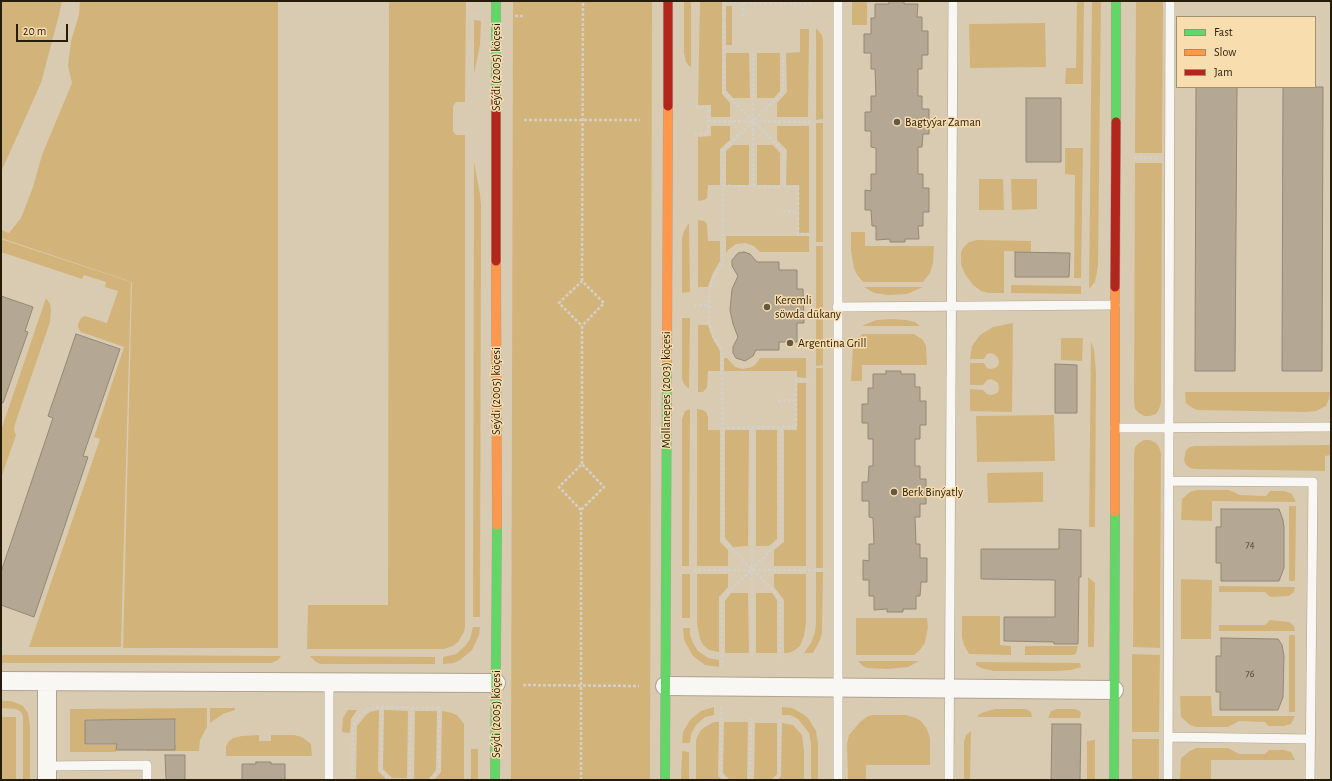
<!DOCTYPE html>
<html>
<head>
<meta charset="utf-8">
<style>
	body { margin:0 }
	#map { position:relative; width:1332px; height:781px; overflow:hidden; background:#d9cbb2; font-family:"Alegreya Sans",sans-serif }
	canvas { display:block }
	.frame { position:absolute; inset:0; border:2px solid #261c0a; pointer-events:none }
	.legend { position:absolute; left:1176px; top:16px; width:140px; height:72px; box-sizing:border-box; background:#f8ddae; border:1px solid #a4906c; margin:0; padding:5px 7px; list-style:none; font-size:12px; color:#261c0a }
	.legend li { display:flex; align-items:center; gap:8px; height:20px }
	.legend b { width:20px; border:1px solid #a4906c }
	.scale { position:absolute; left:16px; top:24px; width:52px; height:18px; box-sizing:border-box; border:2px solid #261c0a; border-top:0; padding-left:5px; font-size:12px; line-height:14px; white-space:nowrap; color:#261c0a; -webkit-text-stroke:3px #f8ddae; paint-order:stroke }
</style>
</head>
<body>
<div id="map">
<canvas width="1332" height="781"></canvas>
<div class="frame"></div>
<ul class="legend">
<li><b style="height:5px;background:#63d668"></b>Fast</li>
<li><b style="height:5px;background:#ff974d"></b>Slow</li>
<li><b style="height:5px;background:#b3261e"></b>Jam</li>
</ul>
<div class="scale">20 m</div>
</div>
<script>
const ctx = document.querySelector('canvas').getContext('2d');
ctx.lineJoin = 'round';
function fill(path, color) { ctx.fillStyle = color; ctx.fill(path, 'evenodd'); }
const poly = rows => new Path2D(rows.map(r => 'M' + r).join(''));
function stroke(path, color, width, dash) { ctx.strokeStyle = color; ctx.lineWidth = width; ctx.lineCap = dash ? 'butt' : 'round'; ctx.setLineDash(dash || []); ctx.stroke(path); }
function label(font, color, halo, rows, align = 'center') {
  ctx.font = font + ' "Alegreya Sans",sans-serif'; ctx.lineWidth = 3; ctx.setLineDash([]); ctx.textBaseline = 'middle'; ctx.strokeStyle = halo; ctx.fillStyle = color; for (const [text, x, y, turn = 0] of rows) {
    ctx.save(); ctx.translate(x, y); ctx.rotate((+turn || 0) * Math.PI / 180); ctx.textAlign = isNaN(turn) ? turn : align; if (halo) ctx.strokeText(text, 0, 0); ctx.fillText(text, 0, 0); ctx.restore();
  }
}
const green = poly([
	[1,1,62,1,59,15,41,83,1,172],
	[80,1,278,1,278,648,123,648,132,282,1,238,1,230,9,233,21,218,33,187,42,155,72,83,68,66,71,41,79,15],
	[389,1,466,1,465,102,456,102,453,106,453,131,456,135,465,135,465,627,464,632,458,642,453,646,444,649,307,649,308,605,388,605],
	[513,1,652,1,650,780,511,780],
	[684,1,691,1,691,67,690,67,686,62,684,53],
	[700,1,722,1,722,94,730,103,730,117,711,117,711,105,698,105],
	[852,1,867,1,867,25,852,25],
	[1077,1,1084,1,1083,84,1065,84,1066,68,1076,68],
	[1092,1,1101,1,1098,266,1095,282,1089,289],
	[1136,1,1163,1,1162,153,1135,153],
	[726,6,732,6,732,45,726,45],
	[474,20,481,21,480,45,474,74],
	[1045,23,1046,67,970,68,969,24],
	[816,28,822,35,823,40,823,119,816,120],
	[800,29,809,29,808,117,777,117,777,103,787,92,786,53,800,52],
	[726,53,749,53,750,98,733,98,726,90],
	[757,53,780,53,780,91,774,98,757,98],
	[816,123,823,123,823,242,816,242],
	[711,126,730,126,730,140,720,149,720,185,708,185,707,198,704,200,698,201,698,137,711,136],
	[777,126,809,126,809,233,799,233,799,185,786,185,787,150,777,140],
	[733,145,749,145,749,185,726,185,726,151],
	[757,145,773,145,780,153,780,185,757,185],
	[1065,148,1083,148,1081,278,1074,278,1075,175,1065,174],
	[474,162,480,194,481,205,480,617,473,617],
	[1135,163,1162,163,1161,403,1159,409,1156,414,1150,416,1144,416,1139,413,1135,409,1134,403],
	[979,179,1003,179,1004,210,979,210],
	[1011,179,1037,179,1037,209,1012,210],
	[698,220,704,221,707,224,708,241,720,241,720,261,713,273,708,287,698,287],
	[689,223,690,292,682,293,682,238,684,231],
	[851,232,865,232,865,246,934,246,933,263,930,273,923,282,863,282,857,275,854,268,851,251],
	[726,236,809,236,809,252,760,252,754,246,745,243,736,244,728,250,726,253],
	[1,239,131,282,121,647,29,647,100,439,94,437,124,347,81,332,78,328,78,324,81,318,85,316,107,323,118,291,105,287,106,282,84,275,82,279,1,252],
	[977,240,1031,241,1031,252,1004,251,1004,293,989,293,981,291,973,285,965,274,961,265,961,253,963,248,969,242],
	[816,246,823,246,823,365,816,366],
	[1011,285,1081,286,1081,294,1011,293],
	[864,287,923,287,907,294,888,295,874,293],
	[46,298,50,304,51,310,50,322,15,424,14,430,16,435,1,478,1,430],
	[682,318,690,318,689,389,684,384,682,379],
	[891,319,906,320,915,322,920,326,862,326,866,324,877,320],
	[1013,323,1012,412,970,411,970,389,983,390,987,394,991,395,995,394,998,392,999,388,998,383,995,381,991,379,987,380,983,385,970,385,970,363,984,363,987,368,991,369,995,368,998,366,999,362,998,358,995,355,991,353,987,354,984,359,970,359,972,346,980,335,993,327],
	[698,325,708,325,713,339,720,351,720,371,708,371,707,387,703,392,698,392],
	[862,334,914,334,923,340,926,346,927,365,862,365,862,381,851,381,853,347,857,339],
	[1061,338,1083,338,1082,361,1061,360],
	[1091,341,1094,350,1096,372,1095,527,1089,527],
	[724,358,727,358,735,367,743,369,752,367,756,364,760,358,806,358,806,378,797,377,797,371,724,371],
	[816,368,823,368,823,568,816,568],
	[797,383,806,383,806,566,774,566,774,550,784,542,784,430,797,430],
	[1185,392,1330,392,1329,399,1326,406,1316,411,1306,412,1197,410,1191,407,1186,403],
	[690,409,689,566,682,566,682,419,685,411],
	[697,409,703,410,706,412,708,417,708,430,720,430,720,542,728,550,728,566,697,566],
	[1054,415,1055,461,977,462,976,416],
	[725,430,749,430,748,546,733,547,725,538],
	[756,430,777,430,777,539,769,546,756,546],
	[1144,440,1150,440,1156,443,1159,447,1161,453,1160,648,1133,647,1134,453,1135,447,1139,443],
	[1331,445,1331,455,1325,456,1325,471,1195,469,1190,468,1186,465,1184,460,1186,450,1190,447,1195,446],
	[1043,472,1043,502,988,503,987,473],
	[1197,490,1229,490,1240,495,1266,496,1270,491,1285,491,1292,494,1296,502,1212,501,1212,521,1181,520,1182,499,1190,492],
	[1289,506,1296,506,1295,581,1289,581],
	[816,572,823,572,822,633,820,640,813,653,804,653,811,643,815,632,816,623],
	[682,574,690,574,690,618,682,618],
	[697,574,728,574,728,587,719,597,719,652,709,650,703,645,700,639,697,623],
	[774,574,806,574,806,623,804,636,800,646,795,650,789,653,784,653,784,600,774,587],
	[1088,577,1095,583,1094,647,1088,647],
	[1181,579,1212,580,1211,639,1181,639],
	[1219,586,1295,587,1294,592,1289,596,1270,597,1265,592,1219,592],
	[731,593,748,593,749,653,725,653,725,601],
	[756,593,772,593,777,600,777,653,756,653],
	[962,616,1000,616,1000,645,1011,646,1011,655,969,654,964,645,962,637],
	[856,618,927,618,928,627,925,643,920,650,914,655,856,655],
	[1270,620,1289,622,1294,626,1295,631,1219,631,1219,625,1265,625],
	[473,627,480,627,479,635,472,650,460,660,454,663,443,664,443,657,456,654,466,645,470,639],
	[683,628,690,628,690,635,693,643,698,651,708,658,719,660,719,667,705,665,693,656,684,640],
	[1289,635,1295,635,1295,712,1289,712],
	[1025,646,1078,646,1076,653,1074,655,1025,655],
	[1132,654,1160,655,1159,732,1132,732],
	[1,655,123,655,281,656,278,660,271,663,1,663],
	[310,656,435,657,435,664,321,664,316,662],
	[858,661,919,661,908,667,887,669,867,668,863,666],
	[976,662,1080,663,1081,667,1071,670,1057,671,994,671,981,668,976,665],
	[1180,696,1211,696,1212,716,1295,716,1291,724,1284,726,1269,726,1267,725,1265,722,1239,721,1228,727,1196,727,1190,725,1181,717],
	[1,701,11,701,19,704,23,706,28,713,30,726,30,780,23,780,23,716,20,711,16,709,1,708],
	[714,707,714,715,705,717,696,725,691,734,690,743,682,743,683,732,690,720,701,711],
	[782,707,792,708,803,714,808,718,816,731,818,744,818,780,811,780,811,744,809,733,798,719,790,715,782,715],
	[207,708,207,727,200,740,199,751,146,751,146,745,176,745,176,719,85,719,85,745,116,745,116,752,70,752,70,709],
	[210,708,235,708,235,710,223,714,210,723],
	[995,709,1026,709,1031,712,1032,717,978,717,978,715,984,712],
	[1057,709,1074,709,1078,710,1081,712,1080,718,1048,718,1051,711],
	[348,710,357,710,351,719,350,733,342,732,343,718],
	[379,710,378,771,387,780,356,780,357,726,366,715,370,712],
	[384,710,408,711,407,778,392,778,383,769],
	[415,711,437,711,436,770,429,779,414,779],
	[442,711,452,713,457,715,464,724,464,780,434,780,441,772],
	[873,715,906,715,916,718,921,721,927,729,930,738,930,765,866,765,866,780,848,780,847,744,849,735,860,722,868,716],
	[1,717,16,717,16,780,1,780],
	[714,722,719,722,718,776,722,780,696,780,696,741,697,737,701,730,705,727],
	[724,722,748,722,747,780,730,780,723,773],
	[755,723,777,723,777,774,771,780,754,780],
	[782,723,793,725,802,735,804,751,804,780,778,780,781,776],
	[971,731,970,780,964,780,964,741,966,735],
	[259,735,259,741,271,741,271,735,294,735,302,737,311,744,312,756,226,756,226,746,229,741,233,738,242,736],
	[1132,739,1159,739,1159,780,1132,780],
	[1095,740,1095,780,1087,780,1087,741],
	[1196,748,1228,748,1239,754,1265,754,1269,750,1284,750,1291,752,1295,760,1211,760,1211,779,1180,779,1181,758,1190,751],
	[471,749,478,749,478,780,471,780],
	[682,751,689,752,689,780,681,780]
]);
const building = poly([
	[889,1,904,1,904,4,918,4,917,17,922,17,922,31,928,31,928,55,922,55,922,69,918,69,918,96,922,96,922,109,929,109,929,134,923,134,922,147,918,147,918,174,923,174,923,188,929,188,929,212,923,212,923,226,918,226,919,239,905,239,905,242,890,242,890,239,876,240,876,226,872,226,871,210,865,210,865,190,871,191,871,174,876,174,876,148,871,147,871,131,865,131,865,112,871,112,871,96,876,96,875,69,871,69,871,53,864,53,864,34,871,34,871,18,875,18,875,4,889,4,889,1],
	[1196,87,1237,87,1235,371,1195,371,1196,87],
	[1283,87,1323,87,1322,371,1282,371,1283,87],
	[1026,98,1061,98,1061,162,1026,162,1026,98],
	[744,252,750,254,757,262,779,262,779,270,797,270,797,289,803,289,804,323,797,323,797,342,779,342,779,350,756,350,753,356,745,361,736,358,733,353,733,347,738,337,733,324,730,310,732,289,738,276,732,266,732,260,738,253,744,252],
	[1015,252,1070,253,1069,277,1015,277,1015,252],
	[1,296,33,307,25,331,28,332,3,403,1,403,1,296],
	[76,334,120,349,83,456,88,457,34,617,1,605,1,572,53,418,48,416,76,334],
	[1055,364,1077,365,1077,413,1055,413,1055,364],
	[886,371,901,371,901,374,915,374,915,387,920,387,920,401,926,401,926,425,920,425,920,439,915,439,915,466,920,466,920,479,926,479,926,504,920,504,920,517,915,517,916,544,920,544,920,558,927,558,927,582,921,582,920,596,916,596,916,609,903,609,903,612,887,612,887,609,874,610,874,596,869,596,869,580,863,580,863,560,869,561,869,544,874,544,873,518,869,517,869,501,862,501,862,482,868,482,869,466,873,466,873,439,868,439,868,423,862,423,862,404,868,404,868,388,873,388,873,374,886,374,886,371],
	[1221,509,1279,509,1283,520,1284,527,1284,568,1279,581,1221,581,1221,563,1216,563,1216,527,1221,527,1221,509],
	[1059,529,1081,530,1081,577,1079,577,1078,644,1054,644,1054,642,1004,641,1004,617,1055,617,1055,580,981,579,981,549,1059,549,1059,529],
	[1221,638,1278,639,1282,645,1284,656,1283,697,1278,710,1220,710,1220,692,1216,692,1216,656,1221,656,1221,638],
	[175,719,175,750,116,750,117,744,85,744,85,720,175,719],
	[1052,724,1081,724,1080,780,1051,780,1052,724],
	[165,755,185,755,185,780,166,780,165,755],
	[256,762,271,762,271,764,285,764,285,780,242,780,242,764,256,764,256,762]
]);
const path = poly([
	[724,1,724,92,784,152,784,187],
	[724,3,812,4],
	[470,16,477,16],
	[515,16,524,16],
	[743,16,743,3],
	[524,120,640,120],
	[708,121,812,122],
	[694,134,708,134,708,107,695,107],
	[1134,158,1157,158],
	[723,186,798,187,798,234,812,234],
	[753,186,753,53],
	[783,211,798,212],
	[582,281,583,1],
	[694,305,709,305],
	[778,401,796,400],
	[722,428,796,427,796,380,811,380],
	[752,428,752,656],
	[582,464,582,326,559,303,582,281,604,303,582,326],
	[693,570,825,570],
	[780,657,780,600,773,590,723,540,722,350,714,338,709,324,709,305,710,288,712,280,723,261,723,150,783,92,783,53],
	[722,667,722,599,730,590,752,570,772,548,781,541,781,428],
	[523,685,639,686],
	[382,707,381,770,390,780],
	[721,707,721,775,726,780],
	[352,780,353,728,355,723,360,715,368,709,382,707,439,708,439,771,430,780],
	[410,780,411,708],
	[581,780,581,510,559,487,582,464,604,487,581,510],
	[750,780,751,718],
	[775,780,779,776,780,719]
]);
const lane = poly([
	[837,307,1115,305],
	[1115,428,1331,427],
	[1169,481,1313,482,1310,780],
	[1168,737,1310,739],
	[47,766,147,765,147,780],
	[329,780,329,682],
	[838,780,838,1],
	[949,780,953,1],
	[1168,780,1170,1]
]);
const street = poly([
	[1,681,496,683],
	[665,686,1114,690],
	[47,780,47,682]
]);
const fast = poly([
	[496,1,496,92],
	[1116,122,1116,1],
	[495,780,497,525],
	[665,780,667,360],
	[1114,780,1115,512]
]);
const slow = poly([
	[496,261,497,525],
	[667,360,668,106],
	[1115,512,1115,287]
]);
const jam = poly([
	[496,92,496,261],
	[668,106,668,1],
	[1115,287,1116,122]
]);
const markers = [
	[897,122,4,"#655945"],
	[767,307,4,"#655945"],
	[790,343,4,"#655945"],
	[894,492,4,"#655945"]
];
const numberNames = [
	["74",1250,545],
	["76",1250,674]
];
const streetNames = [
	["Seýdi (2005) köçesi",496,67,-90],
	["Mollanepes (2003) köçesi",666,390,-90],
	["Seýdi (2005) köçesi",496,391,-90],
	["Seýdi (2005) köçesi",496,714,-90]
];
const poiNames = [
	["Bagtyýar Zaman",905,122],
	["Keremli",775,300],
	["söwda dükany",775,314],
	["Argentina Grill",798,343],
	["Berk Binýatly",902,492]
];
fill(green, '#d2b47b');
fill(building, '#b4a895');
stroke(building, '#938874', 1);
stroke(lane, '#ada28e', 10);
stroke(street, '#ada28e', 20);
stroke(fast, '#ada28e', 10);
stroke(slow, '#ada28e', 10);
stroke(jam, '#ada28e', 10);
stroke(path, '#d5d0c7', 2.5, [3, 2]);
stroke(lane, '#f9f7f3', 9);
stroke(street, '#f9f7f3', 18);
stroke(fast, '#63d668', 9);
stroke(slow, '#ff974d', 9);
stroke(jam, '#b3261e', 9);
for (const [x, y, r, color] of markers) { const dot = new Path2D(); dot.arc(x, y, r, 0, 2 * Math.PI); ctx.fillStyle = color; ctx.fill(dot); stroke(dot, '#f8ddae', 1.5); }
label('10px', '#4a3f2d', null, numberNames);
label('12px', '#261c0a', '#f8ddae', streetNames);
label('12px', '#261c0a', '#f8ddae', poiNames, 'left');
</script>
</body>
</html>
